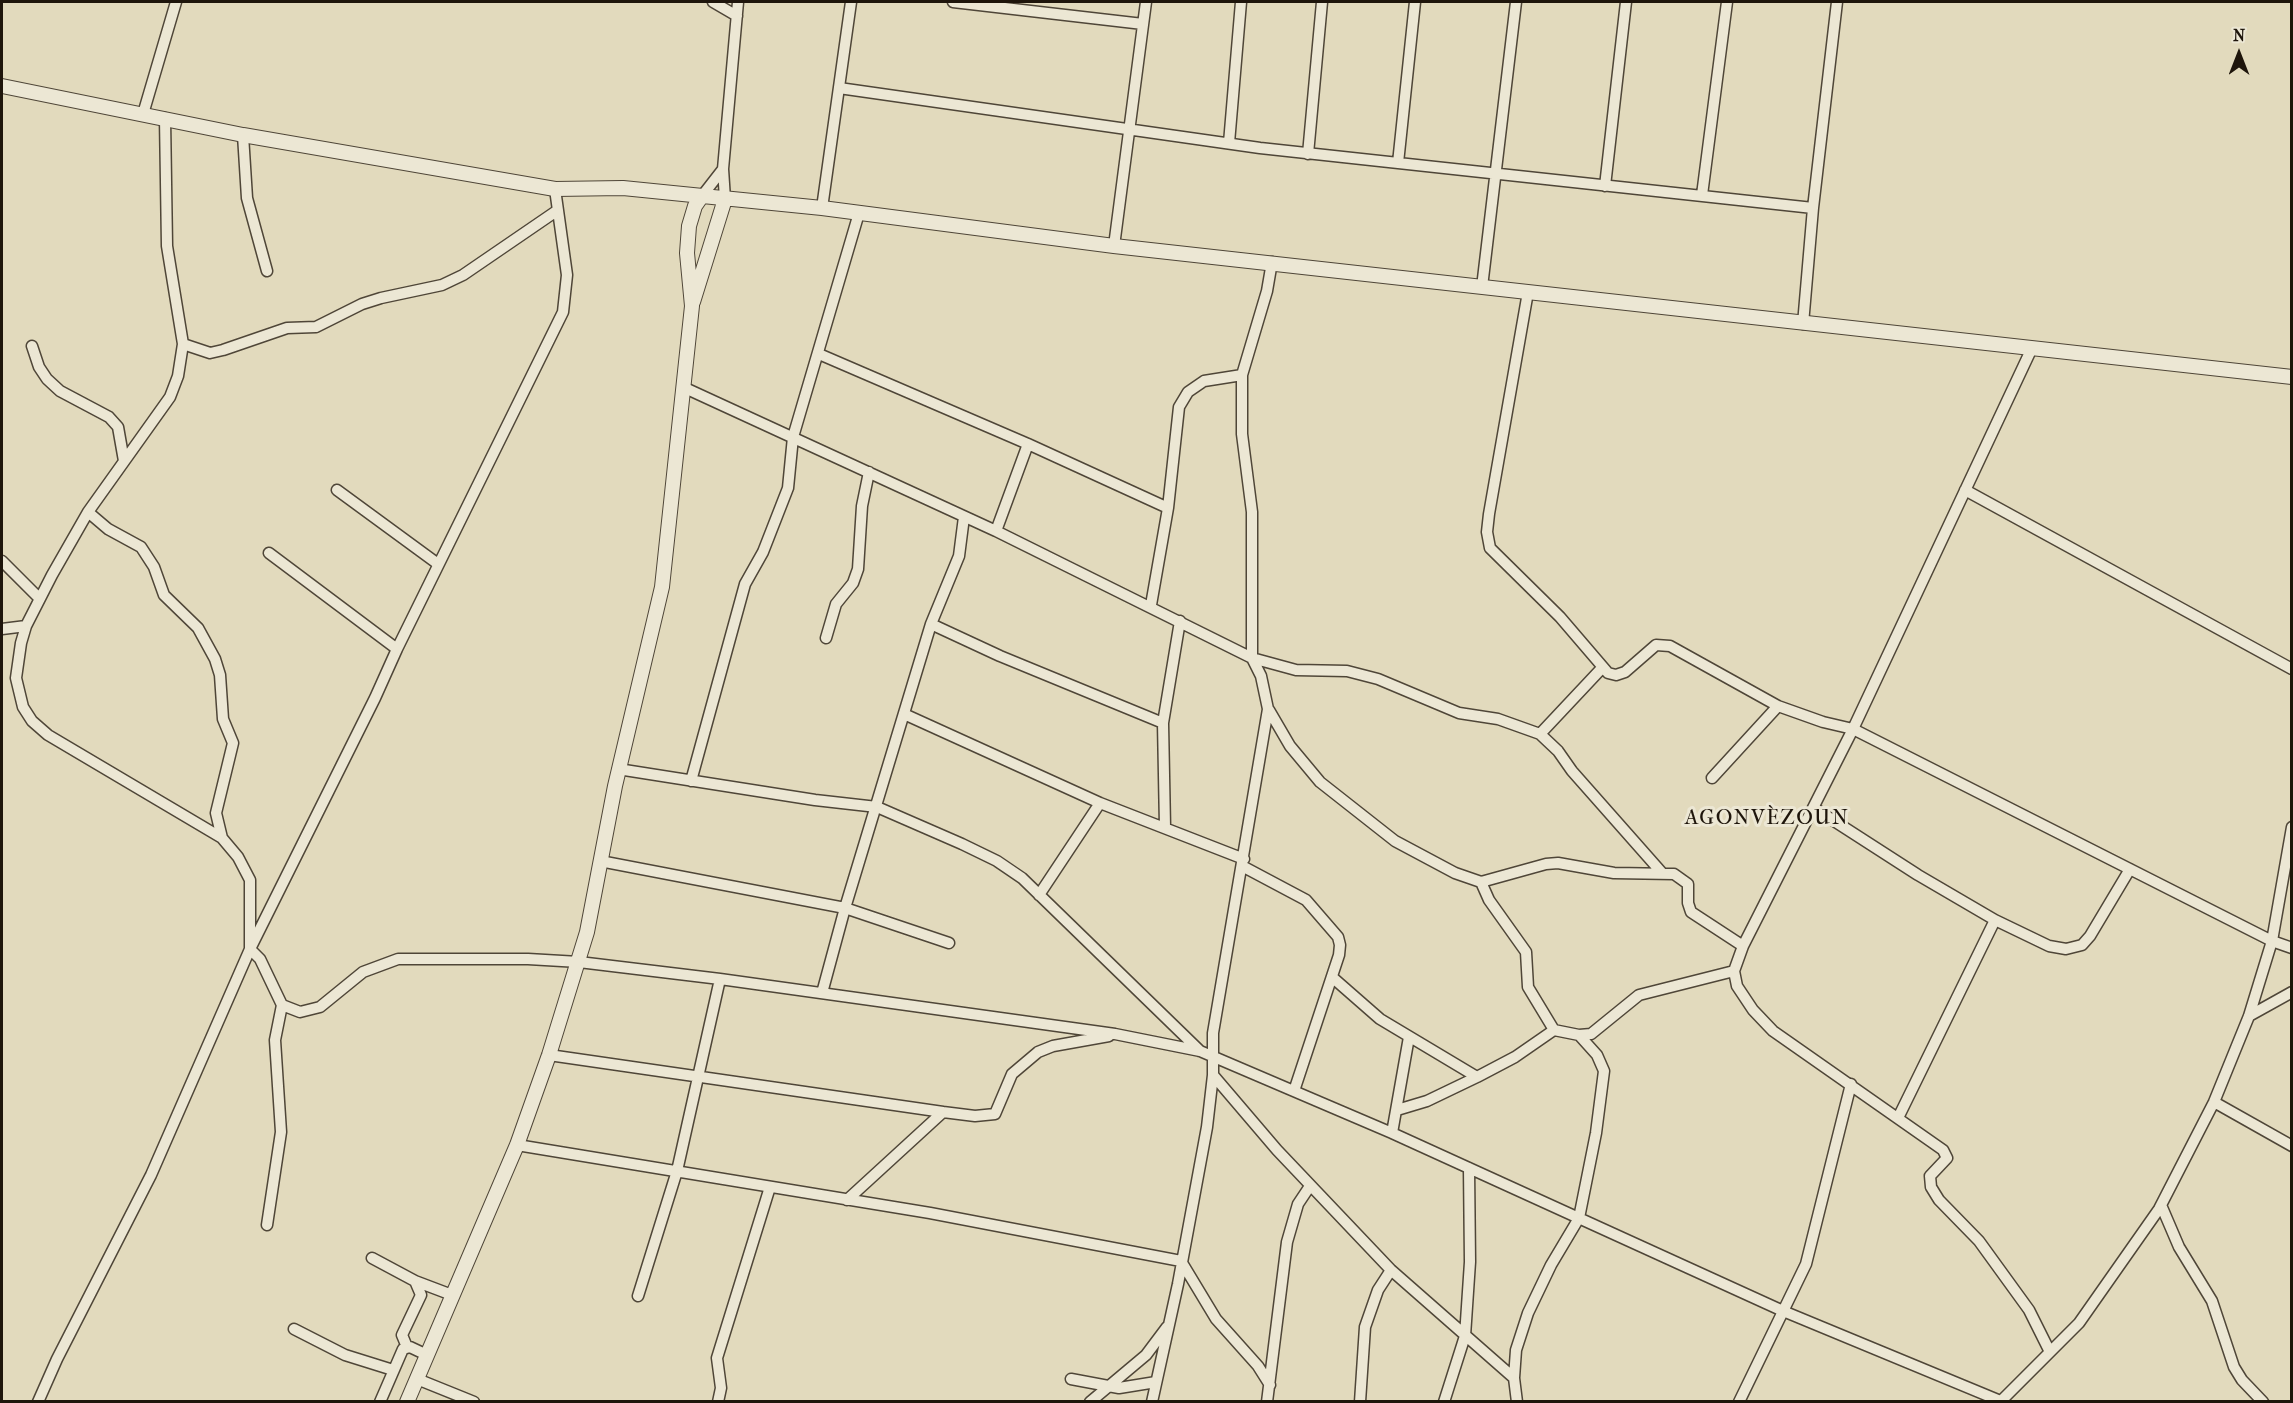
<!DOCTYPE html>
<html>
<head>
<meta charset="utf-8">
<style>
	body { margin:0 }
	#map { position:relative; width:2293px; height:1403px; overflow:hidden; background:#e2dabd; font-family:"IM FELL French Canon",serif }
	canvas { display:block }
	.frame { position:absolute; inset:0; border:3px solid #1e150b; pointer-events:none }
	.north { position:absolute; left:2209px; top:24px; width:60px; height:60px; -webkit-text-stroke:4px #ece7d4; paint-order:stroke; rotate:0deg; font-size:16px; font-weight:700; line-height:24px; text-align:center; color:#1e150b }
	.north::after { content:''; display:block; margin:auto; width:21px; height:27px; background:#1e150b; clip-path:polygon(50% 0,100% 100%,50% 72%,0 100%) }
</style>
</head>
<body>
<div id="map">
<canvas width="2293" height="1403"></canvas>
<div class="frame"></div>
<div class="north">N</div>
</div>
<script>
const ctx = document.querySelector('canvas').getContext('2d');
ctx.lineJoin = 'round';
const poly = rows => new Path2D(rows.map(r => 'M' + r).join(''));
function stroke(path, color, width, dash) { ctx.strokeStyle = color; ctx.lineWidth = width; ctx.lineCap = dash ? 'butt' : 'round'; ctx.setLineDash(dash || []); ctx.stroke(path); }
function label(font, color, halo, rows, align = 'center') {
  ctx.font = font + ' "IM FELL French Canon",serif'; ctx.lineWidth = 6; ctx.setLineDash([]); ctx.textBaseline = 'middle'; ctx.strokeStyle = halo; ctx.fillStyle = color; for (const [text, x, y, turn = 0] of rows) {
    ctx.save(); ctx.translate(x, y); ctx.rotate((+turn || 0) * Math.PI / 180); ctx.textAlign = isNaN(turn) ? turn : align; if (halo) ctx.strokeText(text, 0, 0); ctx.fillText(text, 0, 0); ctx.restore();
  }
}
const minor = poly([
	[713,2,737,16],
	[953,2,1143,24],
	[839,88,1260,148,1813,208],
	[143,114,176,2],
	[165,118,167,246,183,344,178,376,170,397,88,512,52,575,26,626,21,643,16,678,23,707,32,721,48,735,222,838,238,857,250,880,250,949,260,959,282,1005,275,1040,281,1132,267,1225],
	[243,135,247,198,267,271],
	[1229,143,1241,2],
	[1308,154,1322,2],
	[1398,163,1415,2],
	[1605,186,1626,2],
	[1702,195,1727,2],
	[702,196,723,169],
	[725,199,723,169,738,2],
	[822,208,851,2],
	[1114,246,1146,2],
	[1482,287,1516,2],
	[1528,292,1489,514,1487,532,1490,548,1560,617,1608,673,1616,675,1625,672,1656,645,1670,646,1778,706,1823,722,1853,729,1743,946,1734,971,1737,986,1753,1010,1773,1031,1943,1150,1947,1158,1930,1176,1931,1187,1939,1200,1979,1241,2029,1310,2050,1352],
	[1803,324,1813,208,1837,2],
	[183,344,210,353,223,350,287,328,316,327,362,304,381,298,442,285,463,275,558,210],
	[32,346,39,367,47,379,60,391,109,417,118,427,124,461],
	[2032,348,1853,729,2272,941,2292,948],
	[819,354,1028,444,1168,508],
	[685,388,996,531,1252,658,1296,670,1347,671,1378,679,1459,713,1498,719,1540,734,1558,751,1572,771,1663,874],
	[337,490,438,564],
	[1965,490,2292,669],
	[88,512,108,529,141,547,154,567,164,595,198,628,215,659,220,675,223,719,233,743,216,813,222,838],
	[996,531,1028,444],
	[269,553,397,649],
	[2,561,39,598],
	[1151,605,1168,508,1179,407,1188,392,1204,381,1242,375],
	[931,624,1000,656,1163,723],
	[2,629,26,626],
	[826,638,836,604,853,583,858,569,862,506,869,472],
	[1269,710,1290,746,1320,782,1395,841,1455,873,1481,882,1546,864,1558,863,1614,873,1674,874,1688,884,1688,903,1691,912,1743,946],
	[904,714,1100,803,1244,859],
	[1540,734,1602,668],
	[618,769,815,800,877,807,962,844,997,861,1022,878,1200,1051],
	[1712,778,1778,706],
	[691,781,745,584,763,552,788,488,793,437,859,213],
	[1814,808,1918,875,1995,920,2049,946,2066,949,2082,945,2090,936,2130,869],
	[1165,827,1163,723,1180,621],
	[600,861,845,908,949,943],
	[1242,866,1306,900,1338,937,1340,945,1339,955,1294,1091],
	[1481,882,1489,900,1526,952,1528,987,1554,1030],
	[1039,895,1100,803],
	[1332,977,1380,1019,1477,1077],
	[822,993,845,908,931,624,959,556,964,517],
	[282,1005,300,1012,320,1007,363,972,398,959,528,959,579,962,720,979,1115,1034,1200,1051,1392,1133,1783,1311,2003,1402],
	[2249,1016,2292,992],
	[549,1055,943,1112],
	[1213,1075,1277,1150,1391,1270,1514,1378],
	[2214,1102,2292,1146],
	[1397,1110,1427,1101,1477,1077,1515,1057,1554,1030,1579,1035,1591,1034,1639,995,1734,971],
	[1898,1118,1995,920],
	[1392,1133,1409,1037],
	[517,1145,930,1213,1181,1261,1216,1319,1258,1366,1270,1385],
	[847,1200,943,1112,975,1116,995,1114,1012,1074,1038,1052,1053,1046,1109,1036],
	[2161,1205,2179,1247,2212,1301,2234,1367,2242,1380,2263,1402],
	[372,1258,415,1281,421,1295,402,1335,407,1347],
	[415,1281,452,1295],
	[638,1296,677,1171,720,979],
	[294,1329,345,1355,393,1370],
	[417,1379,474,1402],
	[1071,1379,1119,1388,1156,1382],
	[38,1402,57,1359,151,1175,250,949,375,698,397,649,563,312,567,275,555,189],
	[380,1402,403,1349,410,1347,427,1355],
	[718,1402,721,1388,717,1358,770,1187],
	[1090,1402,1146,1355,1167,1327],
	[1152,1402,1178,1284,1207,1127,1213,1075,1213,1033,1268,709,1261,676,1252,658,1252,512,1242,434,1242,375,1267,291,1272,262],
	[1267,1402,1287,1242,1298,1204,1310,1186],
	[1360,1402,1365,1327,1378,1290,1391,1270],
	[1444,1402,1465,1336,1470,1262,1469,1168],
	[1517,1402,1514,1378,1516,1350,1528,1313,1551,1265,1579,1218,1596,1133,1604,1071,1597,1055,1579,1035],
	[1739,1402,1806,1264,1851,1084],
	[2000,1402,2079,1323,2159,1209,2214,1102,2249,1016,2272,941,2292,827]
]);
const tertiary = poly([
	[2,86,243,135,555,189,623,188,822,208,1114,246,2292,377],
	[693,302,725,199],
	[407,1402,517,1145,549,1055,587,932,615,786,662,587,692,306,687,253,689,226,695,206,702,196]
]);
const neighbourhoodNames = [
	["AGONVÈZOUN",1767,819]
];
stroke(minor, '#4f4638', 13);
stroke(tertiary, '#4f4638', 16);
stroke(minor, '#ece7d4', 10);
stroke(tertiary, '#ece7d4', 14);
ctx.letterSpacing = '1.5px';
label('21px', '#1e150b', '#ece7d4', neighbourhoodNames);
ctx.letterSpacing = '0px';
</script>
</body>
</html>
